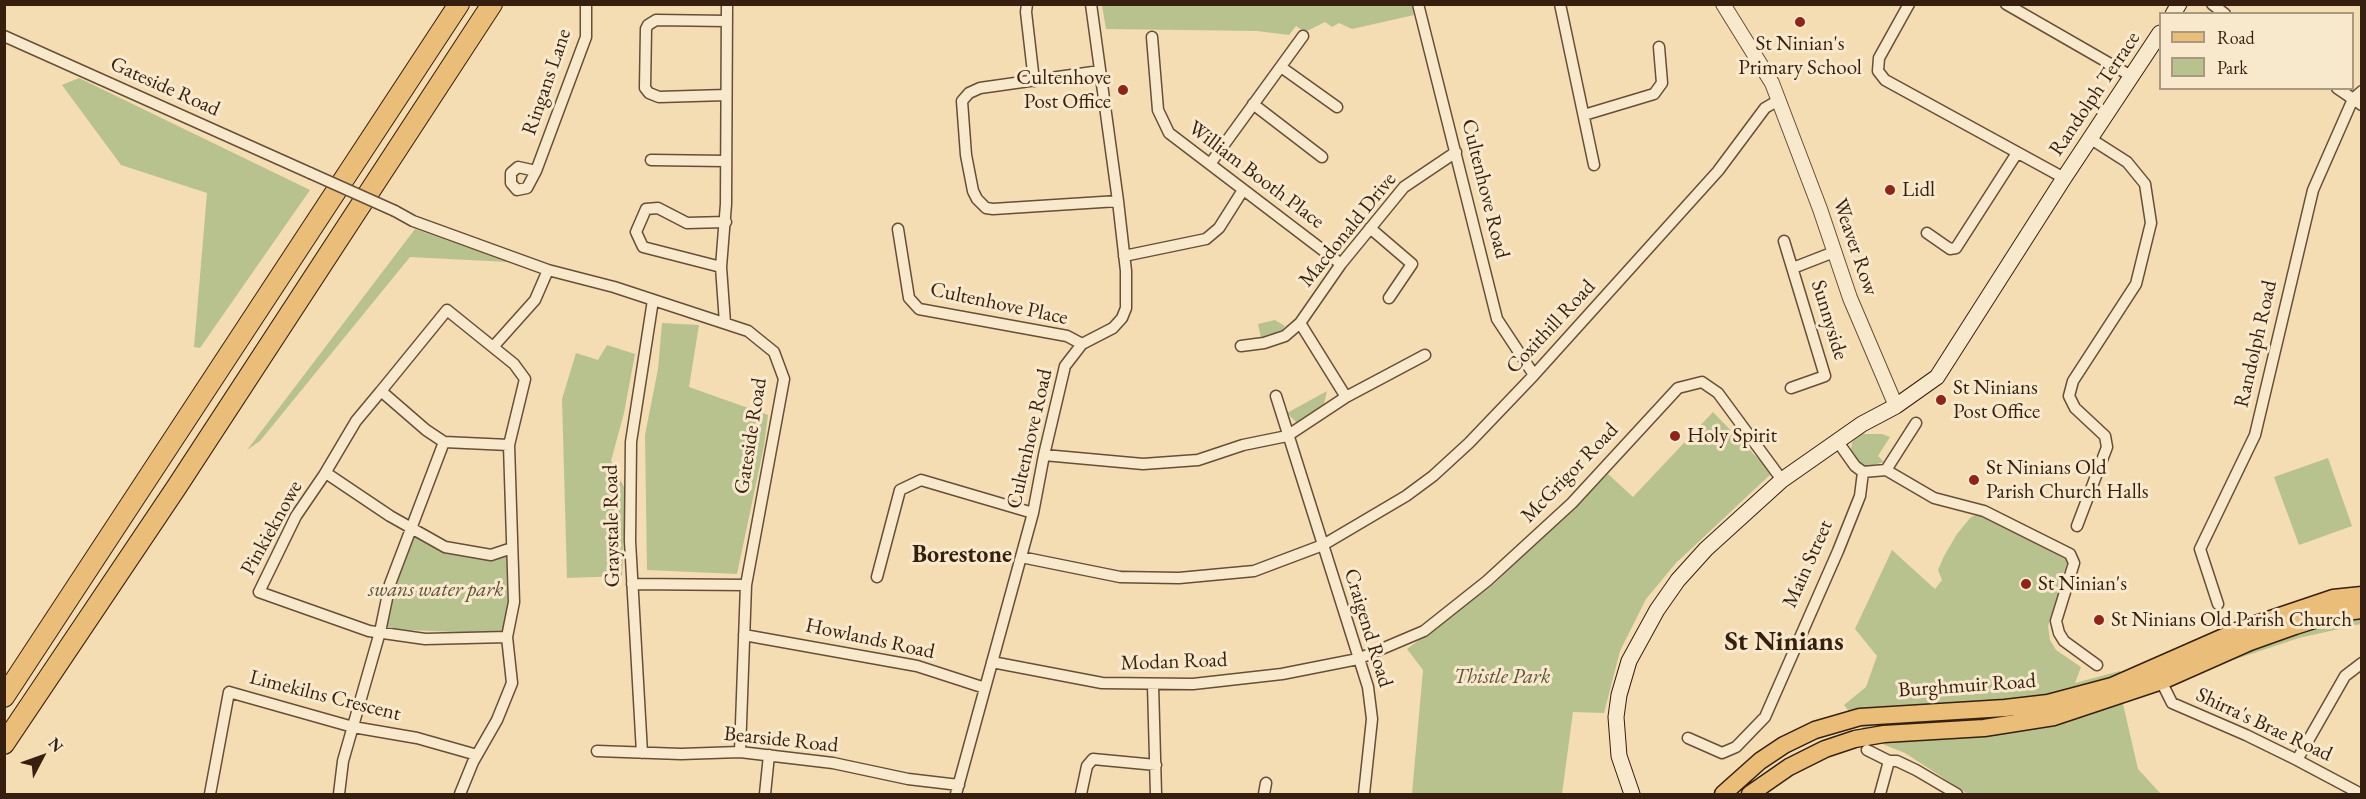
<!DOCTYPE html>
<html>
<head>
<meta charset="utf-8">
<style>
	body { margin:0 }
	#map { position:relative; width:2366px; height:799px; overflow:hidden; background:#f4ddb2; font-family:"EB Garamond",serif }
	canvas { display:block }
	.frame { position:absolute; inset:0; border:6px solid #361f0e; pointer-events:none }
	.legend { position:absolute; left:2159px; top:12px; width:195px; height:78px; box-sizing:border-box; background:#f8e9cd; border:2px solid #aa9881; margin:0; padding:8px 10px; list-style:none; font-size:18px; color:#361f0e }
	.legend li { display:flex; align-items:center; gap:12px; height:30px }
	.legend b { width:30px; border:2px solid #aa9881 }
	.north { position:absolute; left:12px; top:727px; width:60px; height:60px; -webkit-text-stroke:4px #f8e9cd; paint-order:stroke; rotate:49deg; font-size:16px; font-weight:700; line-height:24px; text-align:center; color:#361f0e }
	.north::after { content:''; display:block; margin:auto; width:21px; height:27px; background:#361f0e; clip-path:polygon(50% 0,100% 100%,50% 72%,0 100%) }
</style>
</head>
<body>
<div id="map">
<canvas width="2366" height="799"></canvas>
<div class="frame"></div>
<ul class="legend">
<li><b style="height:8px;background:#eabe79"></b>Road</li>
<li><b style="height:16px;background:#b8c28f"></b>Park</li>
</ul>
<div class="north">N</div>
</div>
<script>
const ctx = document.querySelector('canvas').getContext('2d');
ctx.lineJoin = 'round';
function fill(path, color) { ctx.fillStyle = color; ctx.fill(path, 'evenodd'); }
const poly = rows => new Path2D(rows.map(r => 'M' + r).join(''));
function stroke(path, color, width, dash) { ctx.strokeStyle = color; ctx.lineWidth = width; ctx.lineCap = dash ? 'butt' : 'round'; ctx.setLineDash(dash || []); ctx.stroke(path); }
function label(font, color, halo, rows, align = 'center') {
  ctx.font = font + ' "EB Garamond",serif'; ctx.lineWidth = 6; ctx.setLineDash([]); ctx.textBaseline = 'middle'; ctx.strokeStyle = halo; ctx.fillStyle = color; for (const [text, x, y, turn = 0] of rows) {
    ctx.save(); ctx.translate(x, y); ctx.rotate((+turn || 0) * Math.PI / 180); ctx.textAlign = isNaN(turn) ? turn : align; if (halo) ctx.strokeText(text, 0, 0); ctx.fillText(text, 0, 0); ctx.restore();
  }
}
const green = poly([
	[1412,4,1414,15,1352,29,1339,23,1332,27,1325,22,1305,32,1296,26,1289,35,1257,31,1106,29,1102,5],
	[79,78,310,190,200,348,194,347,207,193,121,165,62,85],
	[415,229,508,262,410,257,260,441,247,450],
	[1275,320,1285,326,1282,330,1261,338,1258,324],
	[662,323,699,325,689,387,768,415,764,446,737,574,647,570,645,435,658,369],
	[607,345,635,354,624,413,611,461,626,491,622,576,567,578,562,399,576,353,598,360],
	[1327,391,1323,408,1298,424,1287,413],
	[1713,412,1772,473,1676,563,1646,599,1620,651,1604,713,1573,712,1562,794,1412,794,1423,670,1407,649,1494,584,1608,474,1633,497],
	[1862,434,1882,434,1890,437,1878,456,1884,462,1866,467,1861,466,1853,457,1851,450,1852,442],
	[2328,458,2352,526,2299,545,2274,477],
	[1977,514,1986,516,2065,559,2067,562,2048,626,2050,640,2056,650,2081,667,2075,683,2120,671,2123,704,2138,769,2161,794,1968,794,1905,753,1872,740,1844,705,1866,687,1877,656,1855,629,1892,550,1935,589,1942,580,1938,570,1944,556,1957,534,1970,518],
	[414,532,443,549,509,555,510,596,504,634,384,629,395,579],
	[2361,615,2361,624,2299,638,2233,660,2290,633]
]);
const minor = poly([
	[1027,4,1026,12,1034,81],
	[1418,4,1497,319,1534,375],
	[1560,4,1594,165],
	[1909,4,1879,58,1878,71,1885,80,2064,178],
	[2006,4,2133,77],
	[2212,4,2225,14],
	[4,36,310,173],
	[1152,37,1158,110,1169,133,1341,264],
	[1281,67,1337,107],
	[1100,71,980,88,969,93,962,101,966,155,973,191,977,199,986,208,993,209,1118,201],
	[2337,88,2362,105],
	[726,95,659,97,649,93,645,88,646,29,648,25,656,20,727,21],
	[1253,104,1322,157],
	[1584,115,1654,94,1662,83,1659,47],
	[651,160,726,161],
	[1210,164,1303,36],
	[536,171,518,167,511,173,511,183,517,190,527,188,536,171,586,37,586,4],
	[395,211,413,221,548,270,614,287,748,331,774,352,784,379,746,585,740,752],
	[1370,228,1412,264,1389,298],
	[898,229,909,298,919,309,1067,336,1082,344],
	[1927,233,1950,249,1956,248,2017,153],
	[1784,241,1825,376,1791,388],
	[1124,256,1206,239,1219,228,1243,190],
	[721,267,643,247,636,232,646,209,658,208,687,223,726,222],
	[1793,268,1834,252],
	[447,310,514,364,525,379,509,445,444,442,426,430,381,391,447,310],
	[725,323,721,267,726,204,727,4],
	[1300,323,1346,397],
	[1241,346,1264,343,1285,336,1300,323,1341,264,1404,187,1456,152],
	[493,347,535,300,548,270],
	[1276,396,1368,687,1372,719,1364,794],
	[1838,442,1855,466,1863,472,1886,470,1934,498,1984,511,2070,554,2074,563,2056,621,2059,633,2064,641,2097,665],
	[1044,455,1143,464,1198,460,1243,445,1287,436,1346,397,1425,355],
	[1886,470,1916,423],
	[324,475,356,421,381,391],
	[2077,526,2107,447,2105,436,2075,408,2069,396,2073,381,2136,284,2151,223,2145,184,2127,162,2091,139],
	[1021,557,1120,577,1179,578,1254,571,1323,545,1406,496,1433,476,1469,443,1534,375,1718,171,1765,108,1777,101],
	[877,577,900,490,921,480,1033,513],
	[632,584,746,585],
	[2218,604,2200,549,2255,435,2313,190,2353,99,2362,91],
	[744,635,917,666,985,688],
	[507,637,425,639,369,631,259,592,296,516,324,475,329,475,390,516,445,547,491,555,512,548],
	[992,662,1102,683,1193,684,1282,674,1358,659,1424,631,1487,581,1572,503,1678,388,1702,382,1718,393,1782,480],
	[2159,677,2172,703,2246,735,2297,760,2361,794],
	[1153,685,1156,794],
	[1688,738,1722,753,1736,747,1765,717,1838,551,1860,496,1863,472],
	[1867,750,1889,761,1897,761,1916,770,1957,794],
	[597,751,681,754,740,752,833,763,908,779,959,785],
	[642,753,630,541,631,442,653,300],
	[2297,760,2345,676,2362,663],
	[210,794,229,692,353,727,417,738,477,755],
	[339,794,343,761,380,632,390,584,444,442],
	[460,794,473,762,497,720,512,683,507,637,514,602,509,445],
	[765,794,769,755],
	[956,794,1033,513,1044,455,1065,366,1082,344,1113,328,1122,318,1126,308,1126,271,1118,201,1091,4],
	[1081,794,1087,766,1093,759,1156,765],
	[1264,794,1266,783],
	[1880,794,1889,761]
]);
const tertiary = poly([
	[1723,4,1772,83,1820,209,1850,298,1896,406]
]);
const secondary = poly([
	[2173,14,2179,4],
	[1632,794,1619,756,1616,717,1619,695,1629,661,1657,610,1678,580,1706,549,1782,480,1862,424,1896,406,1937,377,2064,178,2160,33]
]);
const primary = poly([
	[1723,794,1760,761,1784,745,1815,730,1860,717,2005,708,2048,703,2112,686,2244,628,2333,598,2362,595],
	[1750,794,1789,767,1825,749,1855,739,1884,734,1984,728,2054,717,2162,681,2250,642,2295,626,2336,613,2362,610]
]);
const motorway = poly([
	[4,697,459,4],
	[4,744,176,488,492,4]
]);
const minorBridge = poly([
	[310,173,395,211]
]);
const markers = [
	[1800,22,6,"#8f2418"],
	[1123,90,6,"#8f2418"],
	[1890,190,6,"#8f2418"],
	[1941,400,6,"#8f2418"],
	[1675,436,6,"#8f2418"],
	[1974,480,6,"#8f2418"],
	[2026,584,6,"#8f2418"],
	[2099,620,6,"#8f2418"]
];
const poiNames = [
	["St Ninian's",1800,44,"center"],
	["Primary School",1800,68,"center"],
	["Cultenhove",1111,78,"right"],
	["Post Office",1111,102,"right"],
	["Lidl",1902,190],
	["St Ninians",1953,388],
	["Post Office",1953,412],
	["Holy Spirit",1687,436],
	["St Ninians Old",1986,468],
	["Parish Church Halls",1986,492],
	["St Ninian's",2038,584],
	["St Ninians Old Parish Church",2111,620]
];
const streetNames = [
	["Ringans Lane",547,82,-71],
	["Gateside Road",165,87,24],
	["Randolph Terrace",2095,94,-56],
	["William Booth Place",1256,175,37],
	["Cultenhove Road",1485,189,76],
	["Macdonald Drive",1348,230,-51],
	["Weaver Row",1855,247,71],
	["Cultenhove Place",999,304,12],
	["Sunnyside",1829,320,73],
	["Coxithill Road",1551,327,-47],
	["Randolph Road",2256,344,-77],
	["Gateside Road",751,436,-81],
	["Cultenhove Road",1030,439,-77],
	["McGrigor Road",1570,473,-46],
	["Graystale Road",612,526,-91],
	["Pinkieknowe",272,528,-61],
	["Main Street",1808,564,-66],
	["Craigend Road",1368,628,73],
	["Howlands Road",870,639,12],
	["Modan Road",1174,662,-2],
	["Burghmuir Road",1967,686,-4],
	["Limekilns Crescent",325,696,14],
	["Shirra's Brae Road",2264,725,25],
	["Bearside Road",781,740,6]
];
const parkNames = [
	["swans water park",436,590],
	["Thistle Park",1502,677]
];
const quarterNames = [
	["Borestone",962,555]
];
const districtNames = [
	["St Ninians",1784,643]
];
fill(green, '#b8c28f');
stroke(minor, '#664e37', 13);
stroke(tertiary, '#664e37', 16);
stroke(secondary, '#361f0e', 17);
stroke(primary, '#361f0e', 19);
stroke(motorway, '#361f0e', 22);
stroke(minor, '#f8e9cd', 10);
stroke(tertiary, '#f8e9cd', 14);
stroke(secondary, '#f8e9cd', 15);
stroke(primary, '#eabe79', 16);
stroke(motorway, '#eabe79', 20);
stroke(minorBridge, '#664e37', 13, []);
stroke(minorBridge, '#f8e9cd', 10);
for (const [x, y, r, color] of markers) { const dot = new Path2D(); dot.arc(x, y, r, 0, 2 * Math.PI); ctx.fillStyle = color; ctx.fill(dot); stroke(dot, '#f8e9cd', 2); }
label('21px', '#361f0e', '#f8e9cd', poiNames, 'left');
label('21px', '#361f0e', '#f8e9cd', streetNames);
label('italic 21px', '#5d5035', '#f8e9cd', parkNames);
label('bold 24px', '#361f0e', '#f8e9cd', quarterNames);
label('bold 27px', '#361f0e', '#f8e9cd', districtNames);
</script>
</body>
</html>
